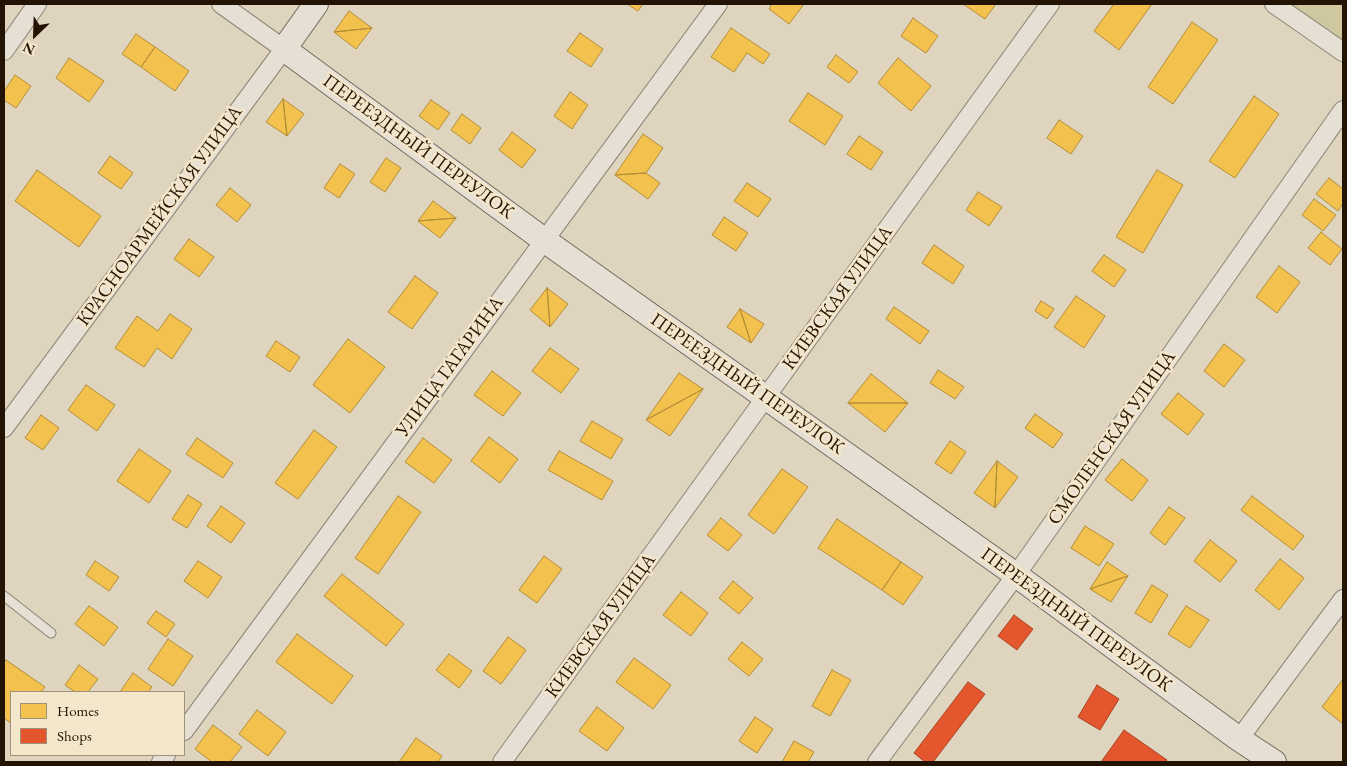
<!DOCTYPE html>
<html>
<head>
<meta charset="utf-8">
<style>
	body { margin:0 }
	#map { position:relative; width:1347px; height:766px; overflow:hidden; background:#dfd4bd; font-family:"EB Garamond",serif }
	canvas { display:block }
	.frame { position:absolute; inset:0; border:5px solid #221304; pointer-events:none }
	.legend { position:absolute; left:10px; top:691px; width:175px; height:65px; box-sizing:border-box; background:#f3e6cb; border:1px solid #9f927b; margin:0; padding:6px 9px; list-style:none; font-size:15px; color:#221304 }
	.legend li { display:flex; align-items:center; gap:10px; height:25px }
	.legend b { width:25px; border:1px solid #9f927b }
	.north { position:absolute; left:10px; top:10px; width:50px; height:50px; -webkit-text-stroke:4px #f3e6cb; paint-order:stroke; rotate:204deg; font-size:14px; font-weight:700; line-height:20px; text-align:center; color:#221304 }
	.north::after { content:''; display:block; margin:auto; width:18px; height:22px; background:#221304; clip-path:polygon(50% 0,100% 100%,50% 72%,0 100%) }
</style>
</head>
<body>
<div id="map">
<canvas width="1347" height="766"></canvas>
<div class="frame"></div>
<ul class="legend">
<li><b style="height:14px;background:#f2c14e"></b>Homes</li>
<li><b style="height:14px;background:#e4572e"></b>Shops</li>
</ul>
<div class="north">N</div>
</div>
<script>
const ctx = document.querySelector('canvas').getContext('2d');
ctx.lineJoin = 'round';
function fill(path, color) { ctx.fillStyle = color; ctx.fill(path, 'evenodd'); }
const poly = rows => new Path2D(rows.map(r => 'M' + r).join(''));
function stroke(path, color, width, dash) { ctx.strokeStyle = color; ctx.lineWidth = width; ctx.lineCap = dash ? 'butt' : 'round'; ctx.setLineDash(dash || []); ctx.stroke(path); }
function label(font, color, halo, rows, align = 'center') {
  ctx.font = font + ' "EB Garamond",serif'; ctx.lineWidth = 5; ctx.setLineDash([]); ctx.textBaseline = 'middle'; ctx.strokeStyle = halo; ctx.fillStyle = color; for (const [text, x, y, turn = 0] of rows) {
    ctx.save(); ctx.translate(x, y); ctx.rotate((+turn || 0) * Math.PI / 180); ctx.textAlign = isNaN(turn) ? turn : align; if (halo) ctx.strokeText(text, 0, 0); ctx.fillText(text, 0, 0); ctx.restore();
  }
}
const green = poly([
	[1290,4,1343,4,1343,40]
]);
const homes = poly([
	[627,4,643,4,638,11,627,4],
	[772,4,804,4,789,24,769,9,772,4],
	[963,4,996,4,985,19,963,4],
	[1114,4,1152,4,1119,50,1094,31,1114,4],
	[349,11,372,28,334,32,349,11],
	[913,18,938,36,926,53,901,36,913,18],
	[1192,22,1218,40,1173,104,1148,87,1192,22],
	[372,28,356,49,334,32,372,28],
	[731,28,770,54,763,64,747,53,734,72,711,57,731,28],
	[580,33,603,49,591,67,567,51,580,33],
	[136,34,155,47,141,67,122,54,136,34],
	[155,47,189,71,175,91,141,67,155,47],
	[836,55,858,72,849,83,827,67,836,55],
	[69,58,104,81,89,102,56,78,69,58],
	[898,58,931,86,911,111,878,83,898,58],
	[15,75,31,86,16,108,4,100,4,91,15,75],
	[570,92,588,105,572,129,554,116,570,92],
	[808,93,843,116,825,145,789,121,808,93],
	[1254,96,1279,114,1235,178,1209,161,1254,96],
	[283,99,304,114,287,136,283,99],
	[283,99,287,136,266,122,283,99],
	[431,100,450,113,438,130,419,116,431,100],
	[462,114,481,128,470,144,451,130,462,114],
	[1059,120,1083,136,1071,154,1047,138,1059,120],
	[512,132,536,150,522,168,499,150,512,132],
	[643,134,663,148,646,173,615,175,643,134],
	[859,136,883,152,871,170,847,154,859,136],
	[110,156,133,173,121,189,98,173,110,156],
	[386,158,401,168,385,192,370,182,386,158],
	[340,164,355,174,339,198,324,188,340,164],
	[37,170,101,216,79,247,15,201,37,170],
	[1157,170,1183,185,1143,253,1116,237,1157,170],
	[646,173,660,183,648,199,615,175,646,173],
	[1329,178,1343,189,1343,203,1338,211,1316,194,1329,178],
	[747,183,771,199,758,217,734,201,747,183],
	[230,188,251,205,237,222,216,205,230,188],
	[978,192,1002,207,989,226,966,210,978,192],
	[1314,199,1336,215,1323,231,1302,215,1314,199],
	[433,201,456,218,418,221,433,201],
	[724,217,748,233,736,251,712,235,724,217],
	[456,218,440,238,418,221,456,218],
	[1321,232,1342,249,1330,265,1308,248,1321,232],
	[189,239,214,257,199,277,174,259,189,239],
	[934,245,964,266,953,284,922,263,934,245],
	[1104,255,1126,270,1114,287,1092,271,1104,255],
	[1279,266,1300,282,1277,313,1256,297,1279,266],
	[415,276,438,293,412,329,388,312,415,276],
	[547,288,550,327,530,310,547,288],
	[547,288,568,304,550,327,547,288],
	[1076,296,1105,316,1084,348,1054,327,1076,296],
	[1041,301,1054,309,1047,319,1035,311,1041,301],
	[894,307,929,331,920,344,886,319,894,307],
	[740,309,751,343,727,327,740,309],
	[740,309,764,324,751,343,740,309],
	[170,314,192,329,172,359,157,348,144,367,115,348,137,316,158,331,170,314],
	[348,339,385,367,350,413,313,385,348,339],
	[276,341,300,357,290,372,266,356,276,341],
	[1224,344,1245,360,1224,387,1204,371,1224,344],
	[550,348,579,369,561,393,532,371,550,348],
	[938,370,964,387,955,399,930,383,938,370],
	[492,371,521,393,503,416,474,395,492,371],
	[679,373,703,389,646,420,679,373],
	[871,374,908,403,848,403,871,374],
	[86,385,115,405,97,431,68,410,86,385],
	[703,389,670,436,646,420,703,389],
	[1178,393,1204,414,1188,435,1161,414,1178,393],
	[848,403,908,403,885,432,848,403],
	[1035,414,1063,434,1053,448,1025,428,1035,414],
	[41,415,59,428,43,450,25,438,41,415],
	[592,421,623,439,611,459,580,441,592,421],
	[314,430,337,447,298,499,275,483,314,430],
	[489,437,518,459,500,483,471,461,489,437],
	[197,438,233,463,223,478,186,454,197,438],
	[423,438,452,460,434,483,405,462,423,438],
	[950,441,966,452,951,474,935,463,950,441],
	[139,449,171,471,149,503,117,481,139,449],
	[559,451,613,481,602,500,548,470,559,451],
	[1122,459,1148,480,1132,501,1105,480,1122,459],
	[997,461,1018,477,995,508,997,461],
	[997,461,995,508,974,493,997,461],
	[782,469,808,487,774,534,748,515,782,469],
	[188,495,202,504,187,528,172,519,188,495],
	[398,496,421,512,378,574,355,558,398,496],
	[1252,496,1304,536,1293,550,1241,510,1252,496],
	[221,506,245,523,231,543,207,526,221,506],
	[1169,507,1185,518,1165,545,1150,533,1169,507],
	[721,518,742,535,728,551,707,535,721,518],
	[837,519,901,562,882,590,818,548,837,519],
	[1085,526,1114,544,1099,566,1071,548,1085,526],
	[1210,540,1237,561,1220,582,1194,561,1210,540],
	[544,556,562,569,537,603,519,590,544,556],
	[1280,559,1304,578,1279,610,1255,590,1280,559],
	[95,561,119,577,109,591,86,575,95,561],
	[198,561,222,577,208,598,184,581,198,561],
	[901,562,923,577,903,605,882,590,901,562],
	[1107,562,1128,576,1090,589,1107,562],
	[342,574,404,624,386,646,324,596,342,574],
	[1128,576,1111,602,1090,589,1128,576],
	[733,581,753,598,739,614,719,598,733,581],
	[1152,585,1168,595,1151,623,1135,613,1152,585],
	[681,592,708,613,691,636,663,615,681,592],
	[89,606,118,627,104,646,75,624,89,606],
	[1186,606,1209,620,1190,648,1168,634,1186,606],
	[156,611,175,624,166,637,147,623,156,611],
	[297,634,353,676,332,704,276,662,297,634],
	[508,637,526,650,501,684,483,671,508,637],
	[168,639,193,656,173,686,148,669,168,639],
	[742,642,763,659,749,676,728,659,742,642],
	[449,654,472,671,459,688,436,670,449,654],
	[634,658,671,685,653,709,616,682,634,658],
	[6,660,45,687,41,692,11,692,11,723,4,718,4,663,6,660],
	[79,665,98,679,88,692,75,692,65,685,79,665],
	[832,670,851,680,830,716,812,706,832,670],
	[133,673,152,687,148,692,120,692,133,673],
	[1343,679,1343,721,1342,723,1322,707,1343,679],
	[597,707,624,728,607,751,579,731,597,707],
	[257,710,286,732,268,756,239,734,257,710],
	[755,717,773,729,757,753,739,741,755,717],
	[213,725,242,747,230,762,212,762,195,749,213,725],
	[416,738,442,756,438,762,399,762,416,738],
	[794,741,814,752,808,762,782,762,794,741]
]);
const shops = poly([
	[1014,615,1033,629,1017,650,998,636,1014,615],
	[968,682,985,694,933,762,925,762,914,753,968,682],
	[1097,685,1119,699,1100,730,1078,717,1097,685],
	[1124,730,1167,760,1166,762,1101,762,1124,730]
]);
const lane = poly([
	[4,596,51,633]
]);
const street = poly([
	[1274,4,1343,52],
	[4,51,37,4],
	[4,428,284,49,221,4],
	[184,731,718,4],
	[1239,739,1343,599],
	[161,762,166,755],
	[502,762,1050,4],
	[877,762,1016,575,1343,110]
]);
const secondary = poly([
	[316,4,284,49,544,240,1016,575,1239,739,1274,762]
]);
const streetNames = [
	["ПЕРЕЕЗДНЫЙ ПЕРЕУЛОК",418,147,36],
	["КРАСНОАРМЕЙСКАЯ УЛИЦА",160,216,-54],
	["КИЕВСКАЯ УЛИЦА",838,298,-54],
	["УЛИЦА ГАГАРИНА",450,367,-54],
	["ПЕРЕЕЗДНЫЙ ПЕРЕУЛОК",747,384,35],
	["СМОЛЕНСКАЯ УЛИЦА",1112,438,-55],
	["ПЕРЕЕЗДНЫЙ ПЕРЕУЛОК",1076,620,36],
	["КИЕВСКАЯ УЛИЦА",601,626,-54]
];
fill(green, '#cec79f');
fill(homes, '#f2c14e');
stroke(homes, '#b48d38', 1);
fill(shops, '#e4572e');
stroke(shops, '#aa4321', 1);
stroke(lane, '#8c8476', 11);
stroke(street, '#8c8476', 20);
stroke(secondary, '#726a5d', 26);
stroke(lane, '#e5dfd4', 9);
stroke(street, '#e5dfd4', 18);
stroke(secondary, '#e5dfd4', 24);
label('19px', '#221304', '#f3e6cb', streetNames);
</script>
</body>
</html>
